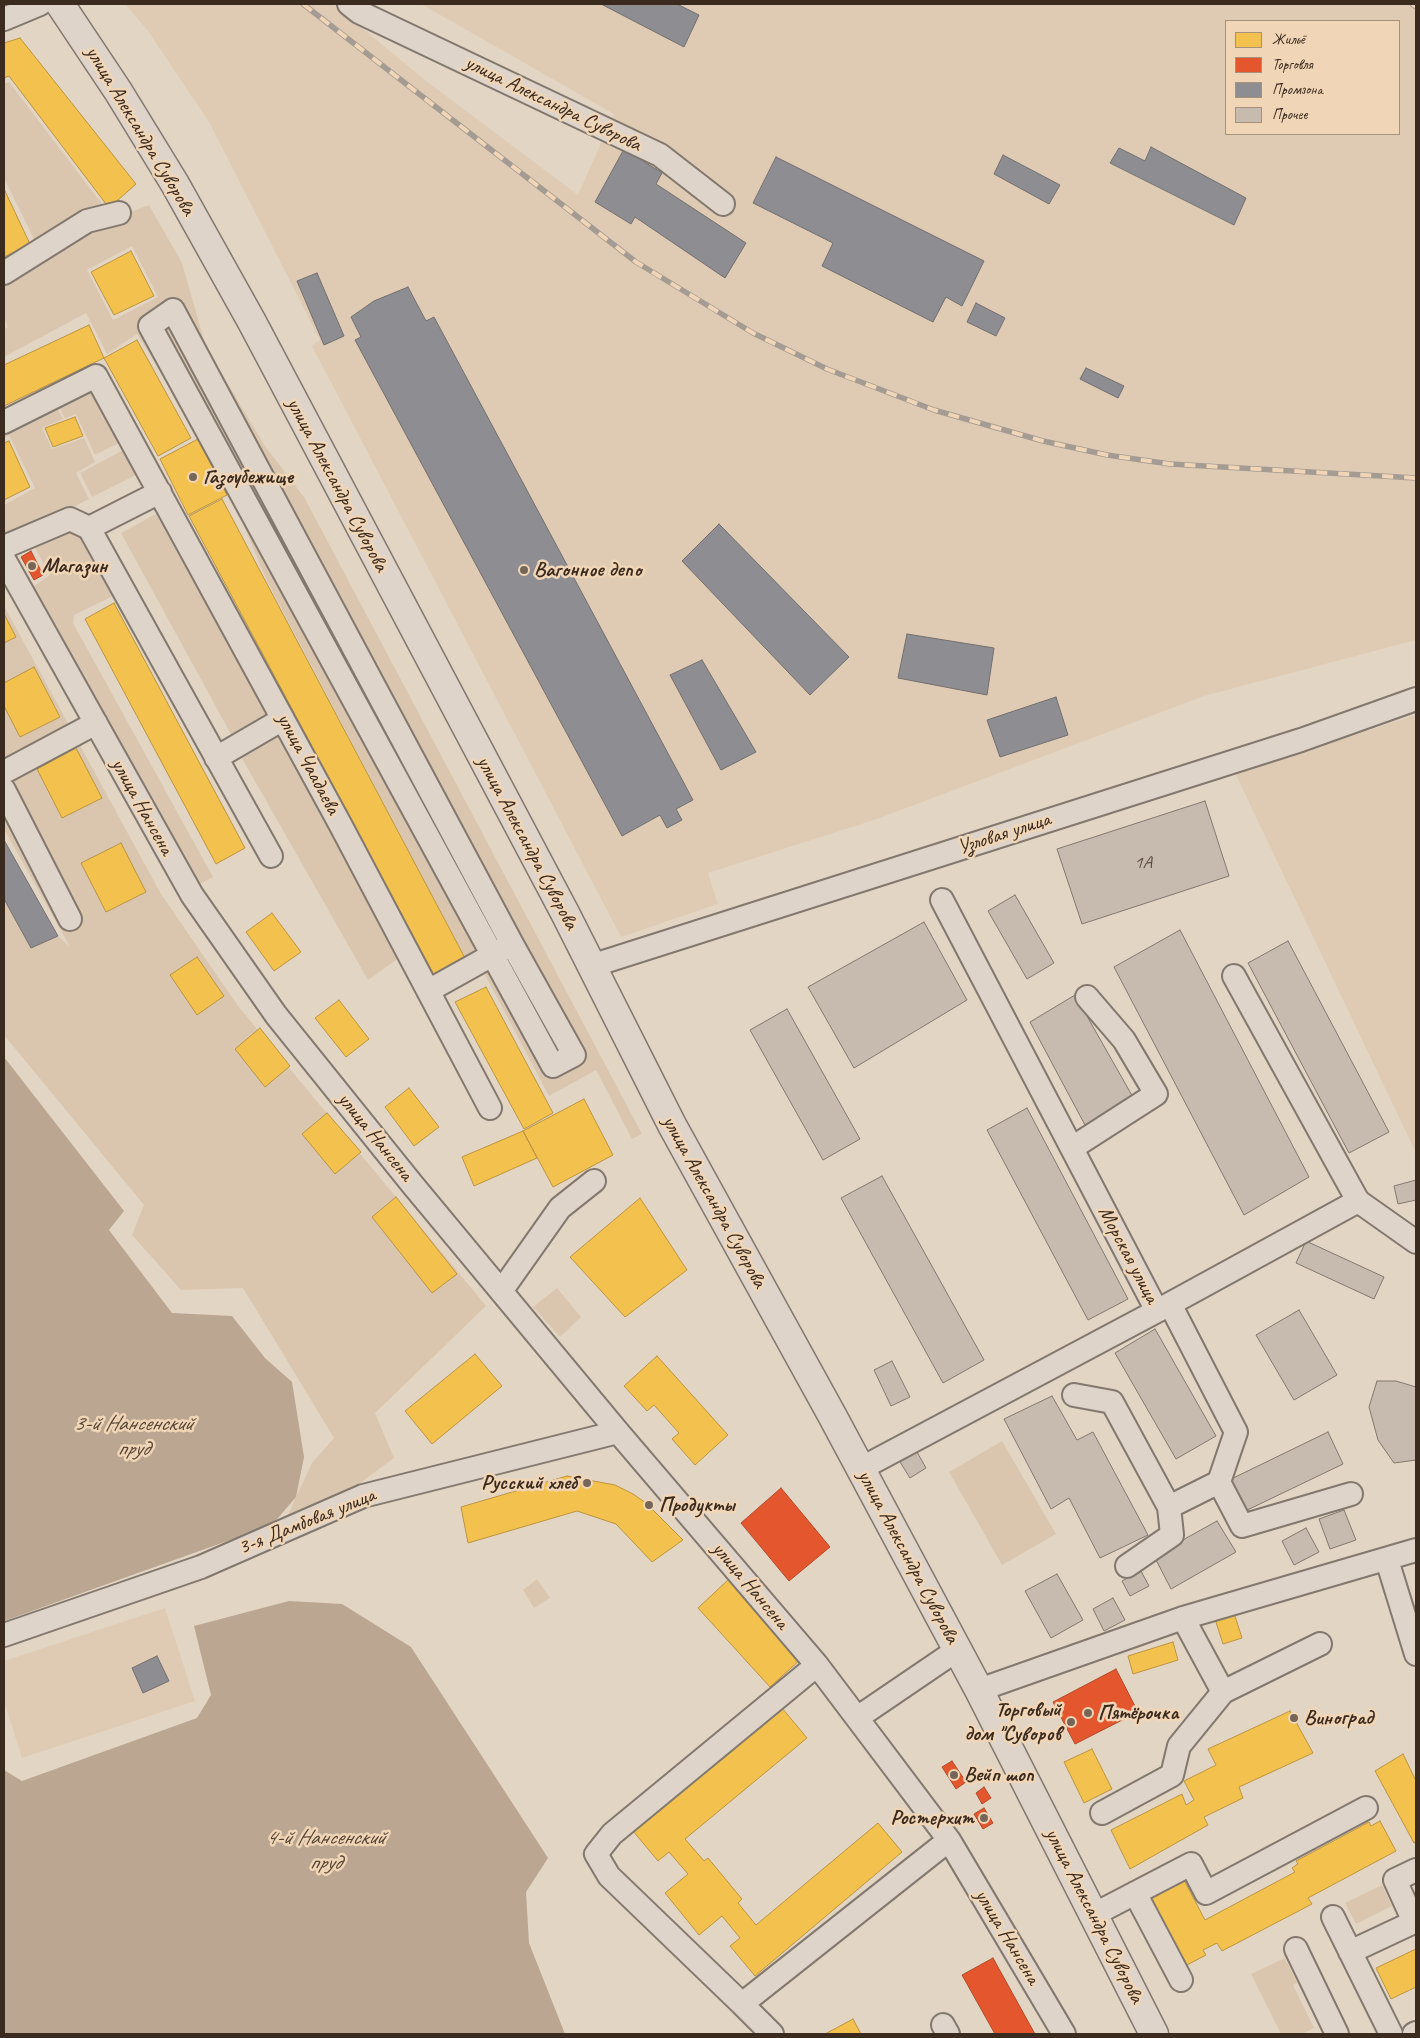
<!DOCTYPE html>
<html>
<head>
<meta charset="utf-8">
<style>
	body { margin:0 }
	#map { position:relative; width:1420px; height:2038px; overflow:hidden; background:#e3d5c4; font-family:Caveat,sans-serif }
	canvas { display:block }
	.frame { position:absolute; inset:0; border:5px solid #3b2a1e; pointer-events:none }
	.legend { position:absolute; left:1225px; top:20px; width:175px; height:115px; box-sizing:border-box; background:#f0d6b7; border:1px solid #a8917a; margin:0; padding:6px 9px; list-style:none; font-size:15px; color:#3b2a1e }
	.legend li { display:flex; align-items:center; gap:10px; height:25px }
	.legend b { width:25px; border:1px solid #a8917a }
</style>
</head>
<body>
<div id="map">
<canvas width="1420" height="2038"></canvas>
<div class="frame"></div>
<ul class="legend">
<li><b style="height:14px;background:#f2c14e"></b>Жильё</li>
<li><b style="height:14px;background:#e4572e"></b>Торговля</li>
<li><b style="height:14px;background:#8d8d92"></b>Промзона</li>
<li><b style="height:14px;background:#c6bbae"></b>Прочее</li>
</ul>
</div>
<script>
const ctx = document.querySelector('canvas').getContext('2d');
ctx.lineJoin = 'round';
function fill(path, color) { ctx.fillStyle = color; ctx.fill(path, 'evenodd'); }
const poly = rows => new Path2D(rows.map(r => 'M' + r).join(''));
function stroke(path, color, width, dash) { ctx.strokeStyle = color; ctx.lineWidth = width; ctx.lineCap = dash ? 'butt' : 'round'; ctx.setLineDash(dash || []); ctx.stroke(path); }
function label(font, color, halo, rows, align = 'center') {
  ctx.font = font + ' Caveat,sans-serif'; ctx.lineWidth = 5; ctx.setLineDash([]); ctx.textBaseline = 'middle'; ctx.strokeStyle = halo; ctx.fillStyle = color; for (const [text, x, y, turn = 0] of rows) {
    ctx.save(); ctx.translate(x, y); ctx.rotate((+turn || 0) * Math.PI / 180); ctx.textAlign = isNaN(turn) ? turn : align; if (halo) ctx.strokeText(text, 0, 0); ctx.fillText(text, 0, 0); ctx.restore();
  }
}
const built = poly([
	[125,4,333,4,425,80,578,195,614,114,421,4,1416,4,1416,640,1204,696,877,819,708,873,718,904,621,937,312,346,320,340,209,122,148,31],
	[1226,21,1399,21,1399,134,1226,134],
	[1416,715,1416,1153,1235,773],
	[165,1608,195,1701,22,1758,4,1701,4,1661]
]);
const green = poly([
	[9,82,105,208,37,245,4,178,4,84],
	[149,205,182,263,206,347,265,446,304,497,642,1134,632,1139,596,1070,549,1096,473,952,465,958,267,581,230,493,202,438,137,334,107,354,86,313,4,357,4,329,8,327,4,318,4,286,70,238,89,228],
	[132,246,158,297,113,320,87,270],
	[94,380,127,439,95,455,76,414,65,418,55,399],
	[53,400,63,419,42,428,52,449,84,438,95,462,76,473,89,499,4,542,4,505,35,488,9,435,4,438,4,426],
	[131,446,144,471,92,497,80,473],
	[156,514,268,716,233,738,121,533],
	[80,521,77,533,92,561,98,557,119,593,74,615,73,623,213,877,195,887,28,590,50,575,33,544],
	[4,606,161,894,238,1006,486,1306,375,1413,394,1458,315,1516,278,1536,312,1463,334,1438,243,1288,181,1290,132,1235,144,1205,4,1035,4,899,31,948,58,936,70,947,4,829],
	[281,728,399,958,368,980,239,753],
	[557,1288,581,1317,560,1337,533,1307],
	[1002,1441,1056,1534,1002,1565,949,1472],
	[537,1579,550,1598,534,1608,523,1590],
	[1382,1885,1392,1906,1356,1924,1345,1903],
	[1285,1958,1297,1983,1293,1985,1314,2028,1302,2034,1281,2034,1251,1974]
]);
const water = poly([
	[4,1057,124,1211,109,1230,172,1313,232,1316,265,1358,292,1382,304,1457,296,1497,272,1525,4,1621],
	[289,1601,342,1604,411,1647,548,1858,526,1892,529,1943,565,2034,4,2034,4,1770,22,1781,197,1718,211,1695,194,1626]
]);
const homes = poly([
	[20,38,136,184,109,208,9,76,4,78,4,43,20,38],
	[4,189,30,244,4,257,4,189],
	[131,251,154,296,114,315,91,272,131,251],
	[89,325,104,358,4,406,4,365,89,325],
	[137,340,191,438,158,456,104,358,137,340],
	[75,417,83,436,53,447,45,428,75,417],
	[198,439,227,495,188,515,160,459,198,439],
	[9,441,30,487,4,500,4,443,9,441],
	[222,499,465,958,434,975,189,516,222,499],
	[114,603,245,848,216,864,85,619,114,603],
	[4,614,16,637,4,643,4,614],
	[34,667,60,717,20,737,4,706,4,683,34,667],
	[76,748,102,798,62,818,37,769,76,748],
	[121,843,146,892,106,912,81,863,121,843],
	[272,913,301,952,274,971,246,932,272,913],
	[197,957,224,996,197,1015,170,975,197,957],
	[486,987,553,1113,524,1129,455,1002,486,987],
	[339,1000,369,1039,346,1057,315,1018,339,1000],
	[260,1028,290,1066,265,1087,235,1049,260,1028],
	[409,1088,439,1127,414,1146,385,1107,409,1088],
	[584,1099,613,1155,553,1187,523,1131,584,1099],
	[327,1113,361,1152,335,1174,302,1134,327,1113],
	[523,1131,537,1158,474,1186,462,1157,523,1131],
	[396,1197,457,1274,432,1293,372,1217,396,1197],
	[640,1198,687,1270,625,1317,570,1257,640,1198],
	[475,1354,502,1386,432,1444,405,1411,475,1354],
	[657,1356,728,1435,695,1465,672,1439,679,1433,654,1405,647,1411,624,1386,657,1356],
	[567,1476,615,1485,633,1494,646,1503,683,1540,652,1562,616,1524,577,1511,468,1543,461,1507,567,1476],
	[728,1580,801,1659,770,1687,698,1608,728,1580],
	[1233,1610,1242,1638,1223,1644,1214,1616,1233,1610],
	[1173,1642,1178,1660,1133,1674,1128,1656,1173,1642],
	[782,1708,807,1738,685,1839,704,1861,708,1858,742,1899,738,1903,756,1925,878,1823,902,1852,755,1976,730,1946,740,1938,722,1916,699,1935,665,1893,688,1874,669,1852,658,1861,633,1831,782,1708],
	[1290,1711,1313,1753,1239,1787,1243,1798,1204,1817,1208,1825,1130,1869,1111,1830,1182,1794,1186,1805,1194,1800,1184,1781,1216,1765,1208,1749,1290,1711],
	[1092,1749,1112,1789,1084,1803,1064,1762,1092,1749],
	[1403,1754,1416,1781,1416,1842,1414,1843,1375,1771,1403,1754],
	[1380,1821,1396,1851,1308,1898,1312,1904,1222,1951,1217,1943,1203,1950,1206,1955,1185,1966,1146,1892,1184,1880,1205,1920,1295,1872,1292,1868,1298,1864,1296,1861,1369,1822,1371,1826,1380,1821],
	[1416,1949,1416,1987,1391,1999,1376,1968,1416,1949],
	[853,2019,861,2034,825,2034,853,2019]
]);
const shops = poly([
	[31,551,43,575,34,580,21,557,31,551],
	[781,1488,830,1547,789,1581,741,1523,781,1488],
	[1116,1669,1138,1712,1075,1744,1053,1702,1116,1669],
	[952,1761,966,1782,956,1789,942,1767,952,1761],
	[984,1787,991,1798,982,1804,976,1793,984,1787],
	[984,1808,993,1823,983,1829,974,1814,984,1808],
	[993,1958,1035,2034,995,2034,962,1975,993,1958]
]);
const industry = poly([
	[601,4,677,4,699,15,684,47,601,4],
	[1151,147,1246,198,1234,225,1110,163,1119,148,1145,161,1151,147],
	[624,149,662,173,656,184,746,243,725,278,635,217,631,224,595,202,624,149],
	[1003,155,1060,185,1049,204,994,174,1003,155],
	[776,157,984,261,962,306,946,297,933,322,822,266,833,243,753,203,776,157],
	[317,273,344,336,324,345,297,281,317,273],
	[408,287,426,321,434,317,693,800,676,809,682,820,667,828,660,815,622,836,355,340,361,337,351,317,374,301,408,287],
	[976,303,1005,318,996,336,967,322,976,303],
	[1086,368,1124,386,1118,398,1080,379,1086,368],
	[719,524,849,657,810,695,682,561,719,524],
	[907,634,994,648,987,695,898,678,907,634],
	[702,660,756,752,721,770,670,675,702,660],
	[1056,697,1068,735,1000,757,987,720,1056,697],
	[4,840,58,936,31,948,4,899,4,840],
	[157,1656,169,1681,143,1693,132,1668,157,1656]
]);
const building = poly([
	[1205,801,1229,876,1082,924,1057,849,1205,801],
	[1015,895,1054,963,1027,979,988,911,1015,895],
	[924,922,967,1000,854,1068,808,987,924,922],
	[1180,930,1309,1177,1244,1215,1114,967,1180,930],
	[1288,941,1389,1132,1349,1153,1248,963,1288,941],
	[1075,995,1134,1099,1085,1125,1030,1022,1075,995],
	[787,1009,860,1139,823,1160,750,1030,787,1009],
	[1027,1108,1128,1299,1088,1320,987,1130,1027,1108],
	[882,1176,984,1360,943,1383,841,1198,882,1176],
	[1416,1180,1416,1200,1398,1204,1394,1186,1416,1180],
	[1306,1241,1384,1277,1374,1299,1296,1263,1306,1241],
	[1299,1310,1337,1375,1294,1400,1256,1335,1299,1310],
	[1155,1329,1216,1436,1176,1459,1115,1353,1155,1329],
	[892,1361,910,1397,891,1406,874,1370,892,1361],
	[1377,1381,1396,1381,1416,1387,1416,1460,1394,1463,1378,1440,1369,1407,1377,1381],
	[1052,1396,1077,1440,1093,1432,1148,1535,1100,1558,1069,1498,1051,1509,1004,1419,1052,1396],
	[1328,1432,1343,1464,1239,1514,1225,1482,1328,1432],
	[917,1452,926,1468,910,1478,900,1462,917,1452],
	[1344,1510,1356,1540,1330,1549,1319,1519,1344,1510],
	[1217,1521,1236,1552,1171,1589,1154,1556,1217,1521],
	[1306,1528,1319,1552,1294,1565,1282,1541,1306,1528],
	[1141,1571,1149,1586,1130,1596,1122,1581,1141,1571],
	[1057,1574,1083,1620,1051,1638,1025,1591,1057,1574],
	[1113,1598,1125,1620,1104,1631,1093,1609,1113,1598]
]);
const minor = poly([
	[349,4,359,12,660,155,723,204],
	[4,19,40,4],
	[4,273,87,221,119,213],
	[173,310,512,944,574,1055,553,1066,150,326,173,310],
	[4,422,96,376,340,824,490,1108],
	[89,528,160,492],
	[4,547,70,519,89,528,271,856],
	[4,559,192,895,276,1015,412,1184,618,1432,817,1665,857,1718,949,1840,1064,2034],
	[216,758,283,719],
	[4,772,96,723],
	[4,790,70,919],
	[591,966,1301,740,1416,699],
	[1234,976,1358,1201,1416,1242],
	[428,991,505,948],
	[1072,1148,1156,1094,1124,1040,1087,997],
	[502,1290,560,1208,594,1181],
	[1157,1311,1358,1201],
	[1074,1395,1112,1402,1169,1507],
	[860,1469,1157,1311,942,900],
	[1219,1482,1242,1526,1351,1494],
	[1387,1560,1416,1654],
	[1127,1566,1172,1535,1169,1507,1219,1482,1236,1432,1170,1304],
	[4,1635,201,1567,363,1496,618,1432],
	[817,1665,612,1834,596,1854,609,1876,742,2004,949,1840],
	[979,1690,1183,1618,1416,1550],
	[1223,1692,1320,1644],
	[857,1718,957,1650],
	[1102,1813,1172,1775,1179,1746,1223,1692,1183,1618],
	[1135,1893,1181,1980],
	[1093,1915,1191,1864,1206,1893,1366,1808],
	[1333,1917,1391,2034],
	[1296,1949,1337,2034],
	[1350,1952,1414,1922,1395,1880,1416,1870],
	[742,2004,772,2034],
	[943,2025,948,2034],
	[1414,2034,1416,2033]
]);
const major = poly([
	[60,4,118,91,175,184,252,322,565,913,672,1125,833,1417,979,1690,1154,2034]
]);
const rail = poly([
	[303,4,636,262,753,333,827,369,934,410,1043,441,1107,455,1170,464,1416,478],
	[1412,4,1416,7]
]);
const markers = [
	[193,477,5,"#766658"],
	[32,566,5,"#766658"],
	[524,570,5,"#766658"],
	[587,1483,5,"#766658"],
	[649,1505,5,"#766658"],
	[1088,1713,5,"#766658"],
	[1294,1718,5,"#766658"],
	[1071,1722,5,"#766658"],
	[954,1775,5,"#766658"],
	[984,1818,5,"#766658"]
];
const numberNames = [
	["1А",1143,863]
];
const streetNames = [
	["улица Александра Суворова",553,104,26],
	["улица Александра Суворова",140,131,59],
	["улица Александра Суворова",337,485,62],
	["улица Чаадаева",308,764,62],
	["улица Нансена",142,807,61],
	["Узловая улица",1004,834,-18],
	["улица Александра Суворова",527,843,62],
	["улица Нансена",375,1137,51],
	["улица Александра Суворова",714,1202,61],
	["Морская улица",1128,1255,62],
	["3-я Дамбовая улица",307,1522,-22],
	["улица Александра Суворова",908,1557,62],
	["улица Нансена",750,1586,50],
	["улица Александра Суворова",1094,1916,63],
	["улица Нансена",1007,1937,59]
];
const poiNames = [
	["Газоубежище",203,477],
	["Магазин",42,566],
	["Вагонное депо",534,570],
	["Русский хлеб",577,1483,"right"],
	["Продукты",659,1505],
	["Торговый",1061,1710,"right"],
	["дом \"Суворов",1061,1734,"right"],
	["Пятёрочка",1098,1713],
	["Виноград",1304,1718],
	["Вейп шоп",964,1775],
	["Ростерхит",974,1818,"right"]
];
const waterNames = [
	["3-й Нансенский",133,1424],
	["пруд",133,1449],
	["4-й Нансенский",325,1838],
	["пруд",325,1863]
];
fill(built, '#dfcbb3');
fill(green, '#dac6af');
fill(water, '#baa691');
fill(homes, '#f2c14e');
stroke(homes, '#bb9440', 1);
fill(shops, '#e4572e');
stroke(shops, '#b14a29', 1);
fill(industry, '#8d8d92');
stroke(industry, '#746f6f', 1);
fill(building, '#c6bbae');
stroke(building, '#82786e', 1);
stroke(minor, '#82786e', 26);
stroke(major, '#82786e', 31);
stroke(minor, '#ded4c9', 22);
stroke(major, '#ded4c9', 28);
stroke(rail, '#a49b92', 5.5);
stroke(rail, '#f0d6b7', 4, [11]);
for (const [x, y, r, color] of markers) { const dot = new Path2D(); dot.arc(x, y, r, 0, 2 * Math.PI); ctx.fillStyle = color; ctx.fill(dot); stroke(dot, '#f0d6b7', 2); }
label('19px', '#5e4e42', null, numberNames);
label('21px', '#3b2a1e', '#f0d6b7', streetNames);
label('bold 21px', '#3b2a1e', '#f0d6b7', poiNames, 'left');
label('italic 22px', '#564435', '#f0d6b7', waterNames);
</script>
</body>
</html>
